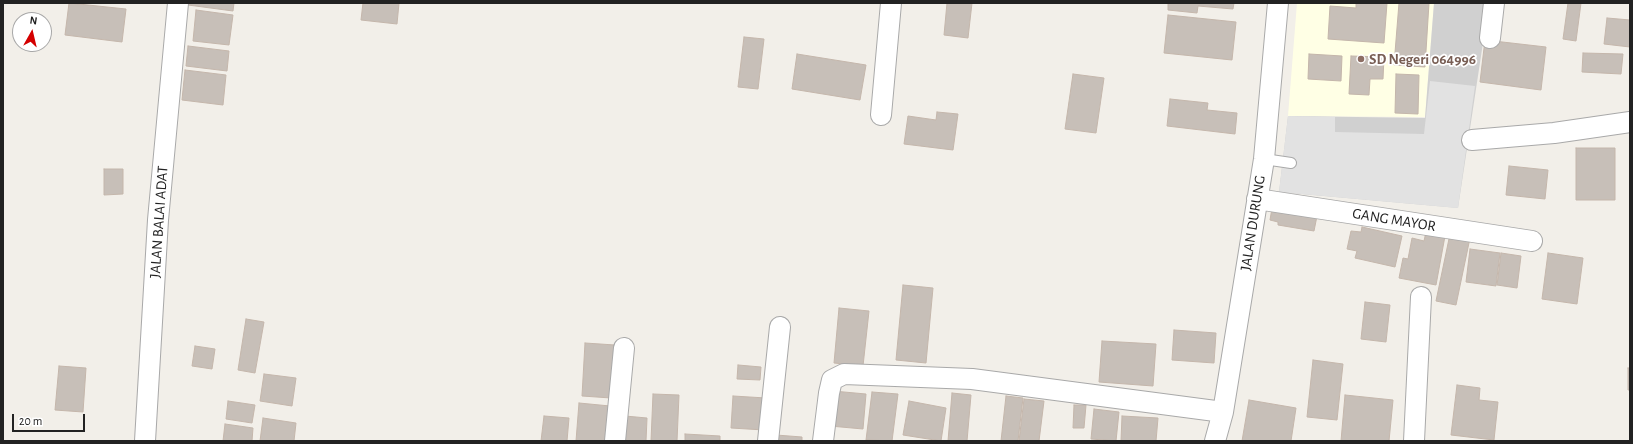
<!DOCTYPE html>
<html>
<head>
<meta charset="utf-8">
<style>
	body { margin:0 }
	#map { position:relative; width:1633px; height:444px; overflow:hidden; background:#f2efe9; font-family:"Alegreya Sans",sans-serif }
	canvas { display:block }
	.frame { position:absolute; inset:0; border:4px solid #222; pointer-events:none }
	.north { position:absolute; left:12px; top:12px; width:40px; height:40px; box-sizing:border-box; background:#fff; border:1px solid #a7a7a7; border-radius:50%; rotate:8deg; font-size:11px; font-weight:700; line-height:16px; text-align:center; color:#222 }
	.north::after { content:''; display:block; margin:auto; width:14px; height:18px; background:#d40000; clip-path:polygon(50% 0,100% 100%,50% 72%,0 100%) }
	.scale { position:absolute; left:12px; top:414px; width:73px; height:18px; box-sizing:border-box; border:2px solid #222; border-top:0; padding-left:5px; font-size:12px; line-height:14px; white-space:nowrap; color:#222; -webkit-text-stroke:3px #fff; paint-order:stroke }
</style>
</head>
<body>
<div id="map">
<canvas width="1633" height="444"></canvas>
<div class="frame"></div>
<div class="north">N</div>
<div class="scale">20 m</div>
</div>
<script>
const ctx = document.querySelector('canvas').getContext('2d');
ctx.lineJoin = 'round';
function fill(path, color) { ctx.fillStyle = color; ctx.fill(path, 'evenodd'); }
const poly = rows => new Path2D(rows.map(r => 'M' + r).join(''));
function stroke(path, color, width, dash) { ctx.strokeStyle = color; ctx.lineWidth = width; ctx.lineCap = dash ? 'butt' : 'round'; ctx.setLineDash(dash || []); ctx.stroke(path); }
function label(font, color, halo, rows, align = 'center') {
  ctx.font = font + ' "Alegreya Sans",sans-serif'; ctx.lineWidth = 3.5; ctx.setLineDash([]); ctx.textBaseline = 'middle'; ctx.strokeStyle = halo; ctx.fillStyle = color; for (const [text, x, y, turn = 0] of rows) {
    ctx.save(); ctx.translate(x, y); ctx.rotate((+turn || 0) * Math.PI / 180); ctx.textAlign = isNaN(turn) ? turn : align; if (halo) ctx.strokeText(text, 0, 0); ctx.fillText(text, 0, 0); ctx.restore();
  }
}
const education = poly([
	[1297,3,1434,3,1425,117,1288,116]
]);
const religious = poly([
	[1434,3,1489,3,1458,208,1279,192,1288,116,1425,118]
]);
const parking = poly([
	[1430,81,1475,86,1458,208,1279,192,1288,116,1335,117,1335,132,1424,134]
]);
const building = poly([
	[69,3,126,9,122,42,65,35,69,3],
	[188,3,234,3,233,11,188,5,188,3],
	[363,3,399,3,397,24,361,20,363,3],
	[947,3,972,3,968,38,944,35,947,3],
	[1168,3,1234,3,1233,9,1198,6,1197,13,1168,10,1168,3],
	[1356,3,1387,3,1384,43,1328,39,1330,6,1356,8,1356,3],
	[1399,3,1429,3,1425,67,1394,65,1399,3],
	[1568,3,1581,3,1576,41,1563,39,1568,3],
	[196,10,233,15,229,45,193,41,196,10],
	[1168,15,1236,22,1232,60,1164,53,1168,15],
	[1607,18,1630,20,1630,47,1604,44,1607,18],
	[744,37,764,39,758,89,738,87,744,37],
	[1485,40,1546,47,1541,90,1480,82,1485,40],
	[188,46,229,51,227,71,186,66,188,46],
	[1583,53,1623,54,1621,74,1582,72,1583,53],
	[797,54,866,65,860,100,792,89,797,54],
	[1309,54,1342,56,1341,81,1308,79,1309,54],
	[1351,56,1384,57,1383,79,1370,79,1369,95,1349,94,1351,56],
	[185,70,226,75,223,105,182,100,185,70],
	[1073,74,1104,78,1096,133,1065,129,1073,74],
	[1396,74,1419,75,1418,114,1395,113,1396,74],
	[1170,99,1208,103,1207,110,1237,113,1235,134,1167,126,1170,99],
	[937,112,958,114,953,150,904,144,908,116,936,120,937,112],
	[1576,148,1615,148,1615,200,1576,200,1576,148],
	[1509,166,1548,170,1545,199,1506,195,1509,166],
	[104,169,123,169,123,194,104,195,104,169],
	[1272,208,1318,211,1314,231,1278,225,1278,222,1270,220,1272,208],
	[1362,227,1402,236,1395,267,1355,258,1357,251,1347,249,1351,231,1361,232,1362,227],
	[1426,232,1445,236,1436,285,1399,278,1403,258,1408,259,1412,238,1424,241,1426,232],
	[1450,234,1470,238,1456,305,1436,301,1450,234],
	[1470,249,1500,253,1496,286,1466,282,1470,249],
	[1501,253,1521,256,1517,288,1497,285,1501,253],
	[1548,253,1583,258,1577,304,1542,299,1548,253],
	[903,285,933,288,926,363,896,360,903,285],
	[1365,302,1390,305,1386,342,1361,339,1365,302],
	[839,308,869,311,863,366,834,363,839,308],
	[246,319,264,322,255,373,238,370,246,319],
	[1174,330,1216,333,1214,363,1172,360,1174,330],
	[1102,341,1156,344,1153,386,1099,382,1102,341],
	[585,343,615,345,611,398,582,396,585,343],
	[195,346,215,349,212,369,192,366,195,346],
	[1313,360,1343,364,1337,420,1307,417,1313,360],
	[738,365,761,367,760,380,737,379,738,365],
	[59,366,86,368,83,412,55,410,59,366],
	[1628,368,1630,368,1630,390,1628,390,1628,368],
	[264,374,296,378,292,406,260,401,264,374],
	[1457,385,1480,388,1479,400,1498,402,1494,440,1451,435,1457,385],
	[833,391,866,394,863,429,830,426,833,391],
	[872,392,898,394,892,441,866,440,872,392],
	[952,393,971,395,967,441,948,441,952,393],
	[653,394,679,395,677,441,651,441,653,394],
	[1345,395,1393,400,1389,441,1341,441,1345,395],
	[733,396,766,398,764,430,731,428,733,396],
	[1006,396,1023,398,1018,441,1001,441,1006,396],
	[1024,399,1044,401,1039,441,1019,441,1024,399],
	[1249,400,1296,408,1291,441,1242,441,1249,400],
	[228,401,255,405,252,423,226,419,228,401],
	[909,401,946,408,941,441,903,435,909,401],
	[579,403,610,406,607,441,576,441,579,403],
	[1074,405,1086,405,1084,428,1073,428,1074,405],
	[1094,409,1119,412,1116,441,1091,439,1094,409],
	[544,416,569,418,567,441,541,441,544,416],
	[625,416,647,418,646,441,623,441,625,416],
	[1122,416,1158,418,1156,441,1121,441,1122,416],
	[263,418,296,423,294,441,260,441,263,418],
	[225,424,253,428,252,441,223,441,225,424],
	[685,434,720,436,720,441,685,441,685,434],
	[776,435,802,437,802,441,776,441,776,435]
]);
const service = poly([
	[1264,159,1291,163]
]);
const minor = poly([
	[1490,38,1494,3],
	[881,115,891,3],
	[1472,140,1554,133,1630,122],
	[1257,199,1532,241],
	[145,441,158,220,178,3],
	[615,441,624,348],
	[768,441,780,327],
	[823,441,829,393,832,380,844,374,972,379,1223,412],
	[1215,441,1223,412,1264,159,1278,3],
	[1414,441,1421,297]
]);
const markers = [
	[1361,59,4,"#8d6e63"]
];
const educationNames = [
	["SD Negeri 064996",1369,59]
];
const streetNames = [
	["GANG MAYOR",1394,220,9],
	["JALAN BALAI ADAT",159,222,-86],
	["JALAN DURUNG",1253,223,-81]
];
fill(education, '#ffffe5');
fill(religious, '#d0d0d0');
fill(parking, '#e2e2e2');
fill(building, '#c7bfb8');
stroke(building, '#c4b6ab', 1);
stroke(service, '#a9a9a9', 12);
stroke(minor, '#a9a9a9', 22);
stroke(service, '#fff', 10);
stroke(minor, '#fff', 20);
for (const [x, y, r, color] of markers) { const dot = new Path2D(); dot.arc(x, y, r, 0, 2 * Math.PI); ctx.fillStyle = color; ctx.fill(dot); stroke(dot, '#fff', 1.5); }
label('bold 15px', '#785e54', '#fff', educationNames, 'left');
label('15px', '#222', '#fff', streetNames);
</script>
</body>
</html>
